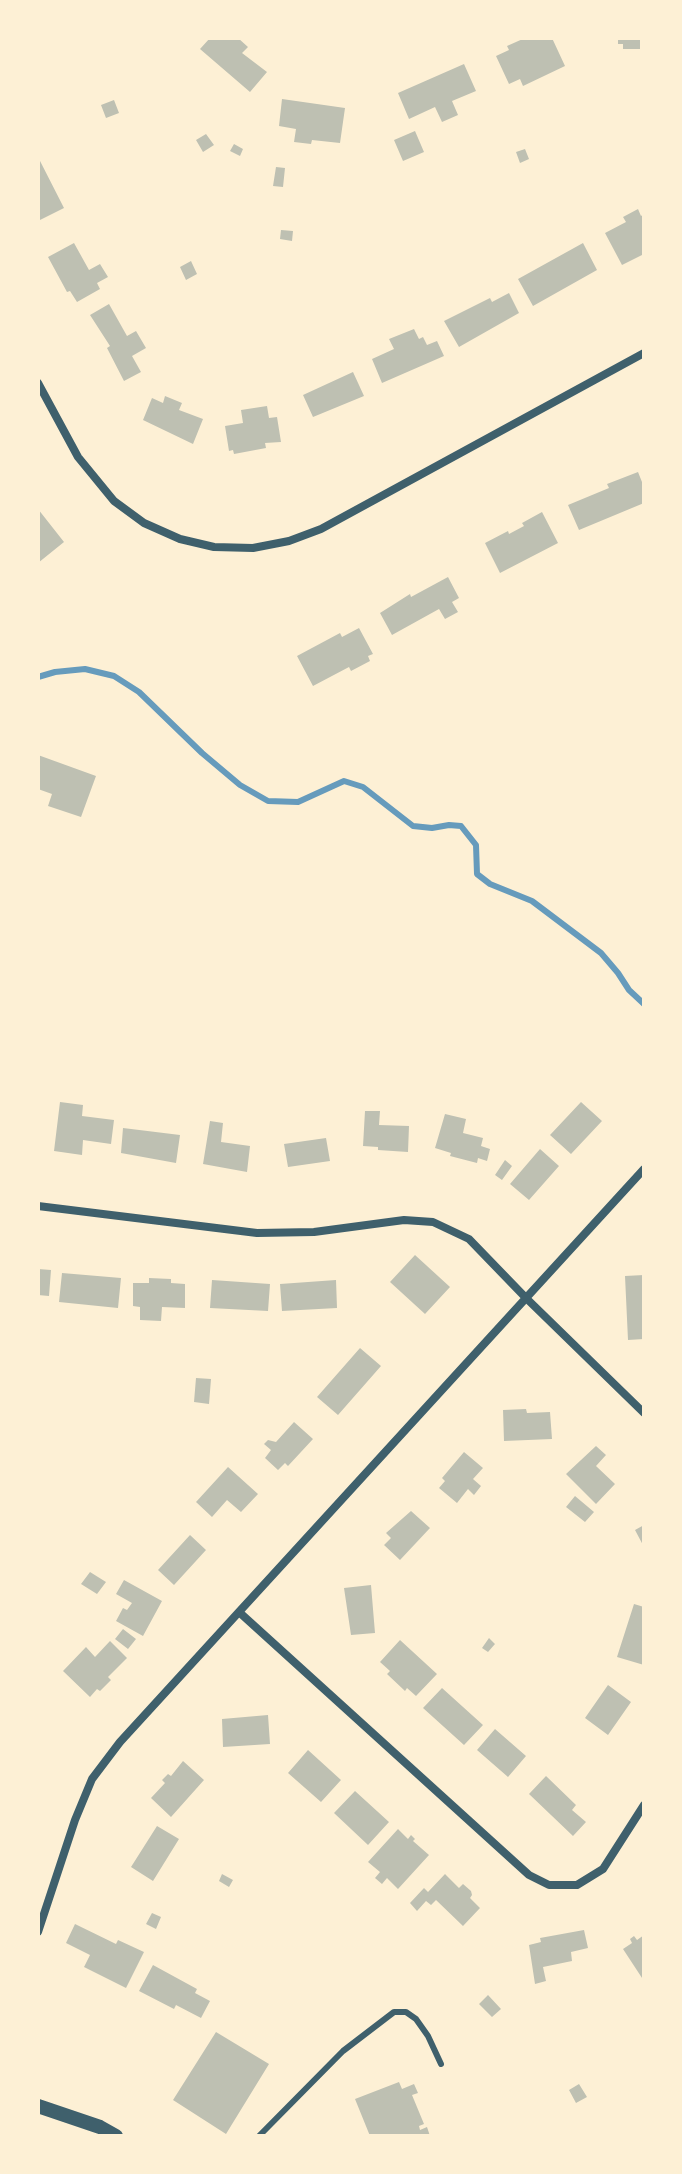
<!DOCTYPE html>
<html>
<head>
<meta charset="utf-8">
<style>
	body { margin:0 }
	#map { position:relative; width:682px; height:2174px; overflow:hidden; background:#fdf0d5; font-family:Bitter,serif }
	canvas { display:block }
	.frame { position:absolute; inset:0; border:40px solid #fdf0d5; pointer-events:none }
</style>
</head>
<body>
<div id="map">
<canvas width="682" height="2174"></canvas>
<div class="frame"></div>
</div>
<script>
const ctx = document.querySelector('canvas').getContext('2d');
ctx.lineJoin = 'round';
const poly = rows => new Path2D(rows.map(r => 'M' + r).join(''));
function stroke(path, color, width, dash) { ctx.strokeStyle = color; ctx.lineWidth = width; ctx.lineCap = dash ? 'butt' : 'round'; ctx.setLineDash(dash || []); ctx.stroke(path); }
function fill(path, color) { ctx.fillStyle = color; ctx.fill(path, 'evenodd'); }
const stream = poly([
	[38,677,55,672,85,669,114,676,139,692,202,753,240,785,268,801,298,802,344,781,363,787,413,826,432,828,449,825,461,826,476,845,477,874,490,884,532,901,601,953,618,973,629,990,644,1004]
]);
const building = poly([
	[210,38,238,38,248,47,242,53,267,72,250,92,200,49],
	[525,38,552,38,565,66,523,86,520,79,509,84,496,56,509,50,507,46],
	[618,38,640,38,640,49,623,49,623,44,618,44],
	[464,64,476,91,452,101,458,115,442,122,435,107,409,119,398,93],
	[282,99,345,108,340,143,312,140,311,144,294,142,296,129,279,126],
	[114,100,119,113,106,118,101,105],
	[415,131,424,152,403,161,394,140],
	[206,134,214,145,203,152,196,140],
	[234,144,243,149,240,156,230,151],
	[525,149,529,159,520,163,516,152],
	[38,157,64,208,38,221],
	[276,167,285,168,283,187,273,186],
	[638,209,641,216,644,214,644,254,622,265,605,233,626,222,623,217],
	[281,230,293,231,292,241,280,239],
	[74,243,89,270,100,264,108,277,97,283,100,289,77,302,70,291,67,292,48,257],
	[583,243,597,270,533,306,518,279],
	[191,261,197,274,186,280,180,267],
	[509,293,519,313,459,347,444,321,490,298,492,302],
	[109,304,127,336,136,331,146,348,132,356,141,372,124,381,107,348,110,346,90,315],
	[414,329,419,339,423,337,427,345,437,341,444,356,382,383,372,359,394,349,389,339],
	[353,372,364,396,313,417,303,395],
	[165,396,182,403,179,410,203,419,193,444,143,420,152,398,163,403],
	[267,406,269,418,277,417,281,442,265,443,266,448,234,454,233,450,229,451,225,426,243,423,241,410],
	[638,472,644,487,644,503,579,530,568,505,609,488,607,484],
	[38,509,64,542,38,563],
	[542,512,558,543,500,573,485,543,508,531,509,534,524,526,522,523],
	[448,577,459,598,452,602,458,612,445,619,439,609,392,635,380,613,410,594,411,597],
	[359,628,373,654,368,656,370,661,351,671,349,667,313,686,297,656,340,633,342,637],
	[38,755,96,776,81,817,48,806,52,794,38,789],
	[60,1102,83,1105,82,1116,114,1120,111,1144,83,1140,82,1155,54,1151],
	[581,1102,602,1121,571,1154,550,1135],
	[365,1111,380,1111,379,1125,409,1126,408,1152,378,1150,378,1147,363,1146],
	[445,1114,466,1119,463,1133,483,1138,481,1146,490,1149,487,1161,478,1158,477,1163,450,1156,451,1153,435,1148],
	[210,1121,223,1123,221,1142,250,1146,247,1172,203,1164],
	[123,1128,180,1135,176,1163,121,1153],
	[326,1138,330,1161,288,1167,284,1144],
	[540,1149,559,1166,529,1200,510,1184],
	[505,1160,512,1166,502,1180,495,1175],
	[415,1255,450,1287,425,1314,390,1282],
	[38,1269,51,1270,49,1296,38,1295],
	[62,1273,121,1278,118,1308,59,1302],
	[644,1275,644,1339,628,1340,625,1276],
	[149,1278,171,1279,171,1283,185,1284,185,1308,162,1307,161,1321,140,1320,140,1307,133,1306,133,1283,149,1283],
	[212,1280,270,1284,268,1311,210,1308],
	[336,1280,337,1308,282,1311,280,1284],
	[360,1348,381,1366,338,1415,317,1397],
	[196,1378,211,1379,209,1404,194,1402],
	[526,1409,527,1413,550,1412,552,1439,504,1441,503,1410],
	[294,1422,313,1439,288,1466,285,1463,278,1470,265,1458,271,1450,264,1444,268,1440,276,1442],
	[596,1446,606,1455,596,1466,615,1484,596,1504,566,1474],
	[464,1452,483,1468,473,1479,481,1486,474,1495,468,1489,457,1503,439,1488,445,1481,442,1478],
	[228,1467,258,1494,241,1512,227,1500,212,1517,196,1502],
	[575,1496,594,1512,585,1522,566,1507],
	[411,1511,430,1528,400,1560,384,1545,391,1538,386,1533],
	[644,1525,644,1547,635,1530],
	[190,1535,206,1550,174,1585,158,1570],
	[90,1572,106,1582,97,1594,81,1584],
	[124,1580,162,1601,143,1636,116,1621,123,1608,127,1610,132,1603,116,1594],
	[371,1585,375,1633,351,1635,344,1588],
	[634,1604,644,1607,644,1665,617,1657],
	[123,1629,136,1639,128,1649,115,1639],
	[489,1638,495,1644,488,1652,482,1648],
	[400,1640,437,1674,416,1696,407,1688,405,1691,387,1674,390,1671,380,1662],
	[110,1641,127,1658,108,1677,111,1680,100,1691,97,1689,90,1697,63,1671,86,1647,95,1657],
	[608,1685,631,1702,608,1735,585,1718],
	[442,1688,483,1725,464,1745,423,1708],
	[268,1715,270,1744,223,1747,222,1719],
	[495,1729,526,1756,508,1777,477,1750],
	[308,1750,341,1780,321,1802,288,1773],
	[183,1761,204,1780,171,1817,151,1798,165,1783,162,1780,168,1774,171,1776],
	[546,1776,576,1805,572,1810,586,1822,573,1836,529,1794],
	[355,1791,389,1822,368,1845,334,1813],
	[157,1826,179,1839,153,1881,131,1867],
	[398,1829,408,1839,411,1835,415,1839,413,1841,429,1855,398,1889,387,1878,382,1884,375,1878,380,1872,368,1862],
	[222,1874,233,1880,229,1887,219,1881],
	[445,1874,459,1888,463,1884,471,1891,472,1895,470,1898,480,1908,463,1926,436,1900,431,1905,426,1901,417,1911,410,1903,424,1888,428,1892],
	[152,1913,161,1917,156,1929,146,1924],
	[75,1924,116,1944,118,1940,144,1952,126,1988,84,1967,90,1955,66,1943],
	[584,1930,588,1948,571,1952,572,1961,543,1967,546,1981,535,1984,529,1945,541,1942,540,1938],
	[644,1935,644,1981,623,1949,632,1943,630,1939,634,1936,637,1940],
	[153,1965,197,1989,195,1993,210,2001,201,2018,176,2005,174,2009,139,1991],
	[488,1995,501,2009,492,2017,479,2004],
	[216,2032,269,2064,226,2134,173,2100],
	[399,2082,402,2089,414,2084,418,2093,412,2095,424,2124,419,2126,420,2130,427,2127,430,2136,370,2136,355,2099],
	[579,2084,587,2097,576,2103,569,2090]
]);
const service = poly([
	[259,2136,343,2051,394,2012,406,2012,416,2019,428,2036,441,2064]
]);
const minor = poly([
	[38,383,78,457,114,501,144,523,180,539,214,547,253,548,289,541,321,529,644,353],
	[38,1206,257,1233,314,1232,404,1220,433,1222,469,1239,526,1298,644,1413],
	[239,1612,529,1875,549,1885,577,1885,603,1869,644,1805],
	[38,1932,75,1820,92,1779,120,1742,644,1169]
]);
const tertiary = poly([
	[38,2106,100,2127,116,2136]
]);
stroke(stream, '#669bbc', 6);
fill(building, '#bec0b2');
stroke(service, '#3f606c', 6);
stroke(minor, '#3f606c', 8);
stroke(tertiary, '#3f606c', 14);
</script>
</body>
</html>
